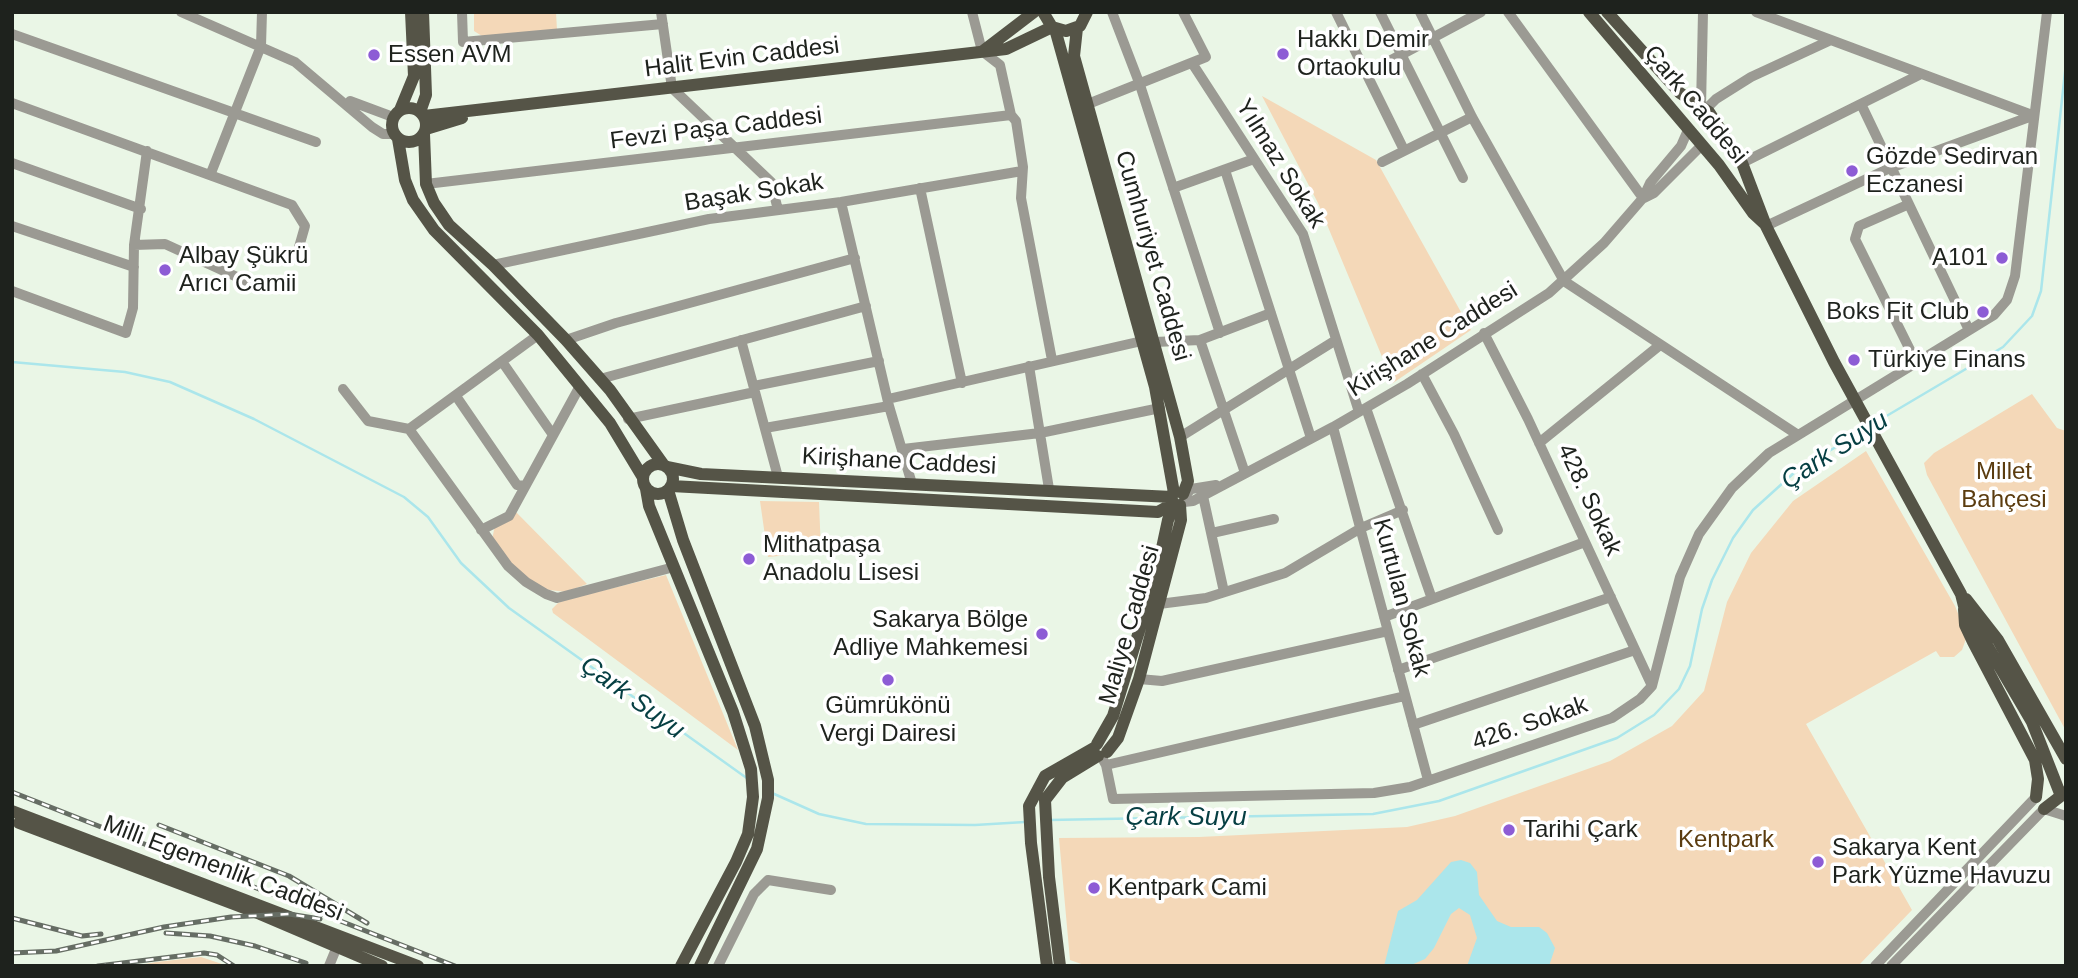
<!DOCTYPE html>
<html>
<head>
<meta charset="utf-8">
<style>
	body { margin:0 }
	#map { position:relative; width:2078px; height:978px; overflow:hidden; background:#eaf6e6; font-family:Helvetica,sans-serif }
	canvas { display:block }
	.frame { position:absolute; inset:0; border:14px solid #1e221d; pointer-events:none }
</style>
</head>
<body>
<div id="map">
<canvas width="2078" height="978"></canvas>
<div class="frame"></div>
</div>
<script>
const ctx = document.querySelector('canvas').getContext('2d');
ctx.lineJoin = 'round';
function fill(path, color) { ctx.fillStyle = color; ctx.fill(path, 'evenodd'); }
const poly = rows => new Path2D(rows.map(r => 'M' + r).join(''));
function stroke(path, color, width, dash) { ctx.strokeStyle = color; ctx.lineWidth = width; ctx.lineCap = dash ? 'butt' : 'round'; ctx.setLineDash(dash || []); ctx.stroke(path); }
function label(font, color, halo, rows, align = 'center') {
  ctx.font = font + ' Helvetica,sans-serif'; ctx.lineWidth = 7; ctx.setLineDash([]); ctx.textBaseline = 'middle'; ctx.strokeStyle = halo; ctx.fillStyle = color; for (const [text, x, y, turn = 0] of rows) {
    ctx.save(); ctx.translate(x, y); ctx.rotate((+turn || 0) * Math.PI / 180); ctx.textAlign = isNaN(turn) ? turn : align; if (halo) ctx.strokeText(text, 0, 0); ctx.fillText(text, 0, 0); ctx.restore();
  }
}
const green = poly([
	[474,12,556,12,557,30,482,36,474,31],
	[1262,96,1376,160,1471,330,1393,383,1318,203],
	[2032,394,2057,428,2066,431,2066,731,1927,475,1924,463,1934,453],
	[1866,451,1955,606,1967,636,1962,650,1954,657,1940,657,1936,651,1806,724,1912,910,1858,966,1087,966,1070,960,1059,838,1199,837,1407,827,1455,816,1610,761,1672,726,1704,691,1727,602,1751,553,1793,501],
	[760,501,819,502,821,552,768,557],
	[514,510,587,584,566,592,542,589,531,583,496,548,492,540,495,525],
	[666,575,738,750,553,613,552,609,558,603,568,599],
	[201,957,228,966,135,966,156,962]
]);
const water = poly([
	[1461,860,1470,863,1477,872,1479,895,1497,921,1511,927,1539,927,1547,933,1555,948,1549,966,1467,966,1477,938,1470,915,1459,908,1451,914,1434,948,1425,959,1409,966,1384,966,1398,911,1417,900,1451,862]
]);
const stream = poly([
	[12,362,125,372,170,382,254,419,404,497,428,517,461,563,509,608,748,779],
	[1873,424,2003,347,2032,316,2041,291,2066,63],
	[772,793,819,814,866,824,975,825,1025,822],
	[1049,820,1373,814,1439,801,1617,738,1654,715,1679,689,1690,666,1702,609,1712,580,1733,538,1753,510,1795,472,1865,429]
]);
const minor = poly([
	[181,12,295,62,372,127,383,134,394,134],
	[462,12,463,42,663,24],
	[661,12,672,88,771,182,778,210],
	[972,12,982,51,1000,65,1011,115,1016,121,1023,167,1021,198,1052,360],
	[1112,12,1140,85,1220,333],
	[1336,12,1404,150],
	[1380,12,1463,178],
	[1420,12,1472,117,1564,281,1798,435],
	[1508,12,1643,198],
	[1756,12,2032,115],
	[12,34,316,142],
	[1192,63,1303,234,1359,412],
	[1367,73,1481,12],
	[350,101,393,117],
	[12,103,292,205,305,226,299,247],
	[1088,104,1206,57,1183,12],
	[1861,104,1969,330],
	[1701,107,1703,12],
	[1705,110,1716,99,1751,77,1831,40],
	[1382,162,1472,117],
	[12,163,141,209],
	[1742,163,1919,75],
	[1225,170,1311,438],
	[211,173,261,46,262,12],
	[426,184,1011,115],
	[920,188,962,383],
	[1173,188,1254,159],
	[1644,198,1654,193,1702,145],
	[841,202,889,406,912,484],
	[1907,205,1859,226,1855,239,1916,362],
	[12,226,134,267],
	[1766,226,1890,168,2032,116],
	[134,245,165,244,261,288],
	[493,265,709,219,841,202,1022,171],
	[12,291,126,333,133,308,134,245,147,151],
	[1484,333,1528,419,1652,686],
	[566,340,616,323,855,258],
	[741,340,778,477],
	[1200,340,1245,473],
	[1155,342,1200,340,1271,313],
	[503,363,553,435],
	[1029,366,1049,489],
	[1422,374,1454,434,1498,530],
	[600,379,866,306],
	[754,386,879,361],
	[343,389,368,421,409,429,538,335],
	[456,396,517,485,525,486],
	[888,399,1142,341],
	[1366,408,1432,599],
	[628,419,755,392],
	[1333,427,1428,780],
	[765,428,889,406],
	[409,429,508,566,526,582,546,594,557,598,674,567],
	[1180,437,1336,340],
	[1539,443,1660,345],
	[903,449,1040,433,1160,408],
	[1185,496,1191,489,1216,485],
	[1203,496,1224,592],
	[1184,502,1193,501,1333,427,1407,384,1549,293,1604,243,1643,198,1650,183,1681,146,1688,130],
	[481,530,509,516,580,386],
	[1212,533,1274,519],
	[1159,604,1206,598,1285,573,1361,528,1403,510],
	[1384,617,1585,542],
	[1398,670,1611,597],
	[1139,679,1162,681,1388,631],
	[1413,725,1635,650],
	[1101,756,1106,765,1113,799,1374,793,1410,787,1612,718,1640,699,1652,686,1680,577,1699,534,1732,488,1769,453,1994,315,2007,300,2015,276,2047,12],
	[1106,765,1405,696],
	[329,966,336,949],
	[718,966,754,894,768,880,831,890],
	[1875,966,2036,797],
	[1891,966,2044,809,2066,816]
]);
const major = poly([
	[1043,12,1052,27,1066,31,1080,26,1087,12],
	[1589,12,1719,165,1753,213,1766,225],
	[1607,12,1680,93,1709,112,1742,163,1766,226,1834,362,1961,594,1964,606,2032,722,2061,796],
	[1077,28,1074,56,1180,437,1188,481,1183,494],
	[1055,29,1155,387,1174,493],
	[983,51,1034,12],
	'392 125a17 17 0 1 1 34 0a17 17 0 1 1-34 0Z',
	[400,110,414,76,411,12],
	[420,112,426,95,423,12],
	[424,116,1006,49,1052,27],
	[426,129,462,118],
	[424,134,426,184,434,203,449,225,493,265,566,340,610,390,663,464],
	[398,139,405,180,413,200,434,230,538,335,610,423,642,476],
	'643 479a15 15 0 1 1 30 0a15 15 0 1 1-30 0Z',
	[667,467,701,474,1172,497],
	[671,486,1158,512,1174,503],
	[646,489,649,506,733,712,751,769,753,797,748,834,736,862,681,966],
	[668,490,683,540,755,726,768,780,768,798,757,849,700,966],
	[1966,599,1998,640,2066,759],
	[1964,609,1965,625,1973,642,2035,760,2038,779,2036,797],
	[1097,744,1113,716,1156,576,1168,520,1175,504],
	[1107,752,1118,738,1139,679,1181,520,1180,505],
	[2044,809,2066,792],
	[12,811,418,966],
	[19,823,260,914,382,966],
	[1047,966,1031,843,1029,806,1045,776,1094,748],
	[1060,966,1049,877,1045,800,1062,778,1098,756]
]);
const rail = poly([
	[12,792,455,966],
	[159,825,289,876,367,923],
	[12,918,82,936,101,934],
	[166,933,210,936,255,946,306,963],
	[12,953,56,951,164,927,231,917,289,914,320,919],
	[98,966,204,953,217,955,234,966]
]);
const markers = [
	[1283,54,7,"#8d5cd5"],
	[374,55,7,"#8d5cd5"],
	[1852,171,7,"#8d5cd5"],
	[2002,258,7,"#8d5cd5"],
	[165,270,7,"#8d5cd5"],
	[1983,312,7,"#8d5cd5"],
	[1854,360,7,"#8d5cd5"],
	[749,559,7,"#8d5cd5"],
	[1042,634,7,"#8d5cd5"],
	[888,680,7,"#8d5cd5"],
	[1509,830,7,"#8d5cd5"],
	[1818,862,7,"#8d5cd5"],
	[1094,888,7,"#8d5cd5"]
];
const poiNames = [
	["Hakkı Demir",1297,40],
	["Ortaokulu",1297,68],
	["Essen AVM",388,55],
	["Gözde Sedirvan",1866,157],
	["Eczanesi",1866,185],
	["Albay Şükrü",179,256],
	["Arıcı Camii",179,284],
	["A101",1988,258,"right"],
	["Boks Fit Club",1969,312,"right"],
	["Türkiye Finans",1868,360],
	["Mithatpaşa",763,545],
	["Anadolu Lisesi",763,573],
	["Sakarya Bölge",1028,620,"right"],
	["Adliye Mahkemesi",1028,648,"right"],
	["Gümrükönü",888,706,"center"],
	["Vergi Dairesi",888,734,"center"],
	["Tarihi Çark",1523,830],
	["Sakarya Kent",1832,848],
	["Park Yüzme Havuzu",1832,876],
	["Kentpark Cami",1108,888]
];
const streetNames = [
	["Halit Evin Caddesi",742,58,-7],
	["Çark Caddesi",1695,105,50],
	["Fevzi Paşa Caddesi",716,129,-7],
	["Yılmaz Sokak",1280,164,58],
	["Başak Sokak",754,193,-9],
	["Cumhuriyet Caddesi",1152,256,74],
	["Kirişhane Caddesi",1433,340,-32],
	["Kirişhane Caddesi",899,462,3],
	["428. Sokak",1589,500,65],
	["Kurtulan Sokak",1401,598,75],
	["Maliye Caddesi",1130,625,-74],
	["426. Sokak",1530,724,-19],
	["Milli Egemenlik Caddesi",223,869,21]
];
const parkNames = [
	["Millet",2004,472],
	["Bahçesi",2004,500],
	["Kentpark",1726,840]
];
const waterNames = [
	["Çark Suyu",1835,451,-33],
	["Çark Suyu",632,698,36],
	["Çark Suyu",1186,818]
];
fill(green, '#f4d8b8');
fill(water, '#abe6eb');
stroke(stream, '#abe6eb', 2.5);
stroke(minor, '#9b9a93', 10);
stroke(major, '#555447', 12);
stroke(rail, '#666d64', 5);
stroke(rail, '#fff', 2.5, [8]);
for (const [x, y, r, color] of markers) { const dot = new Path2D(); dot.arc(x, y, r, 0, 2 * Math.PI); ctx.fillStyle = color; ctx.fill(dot); stroke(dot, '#fff', 2.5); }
label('24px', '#1e221d', '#fff', poiNames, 'left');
label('24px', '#1e221d', '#fff', streetNames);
label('24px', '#5b3c0f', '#fff', parkNames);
label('italic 26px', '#063f43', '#fff', waterNames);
</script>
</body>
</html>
